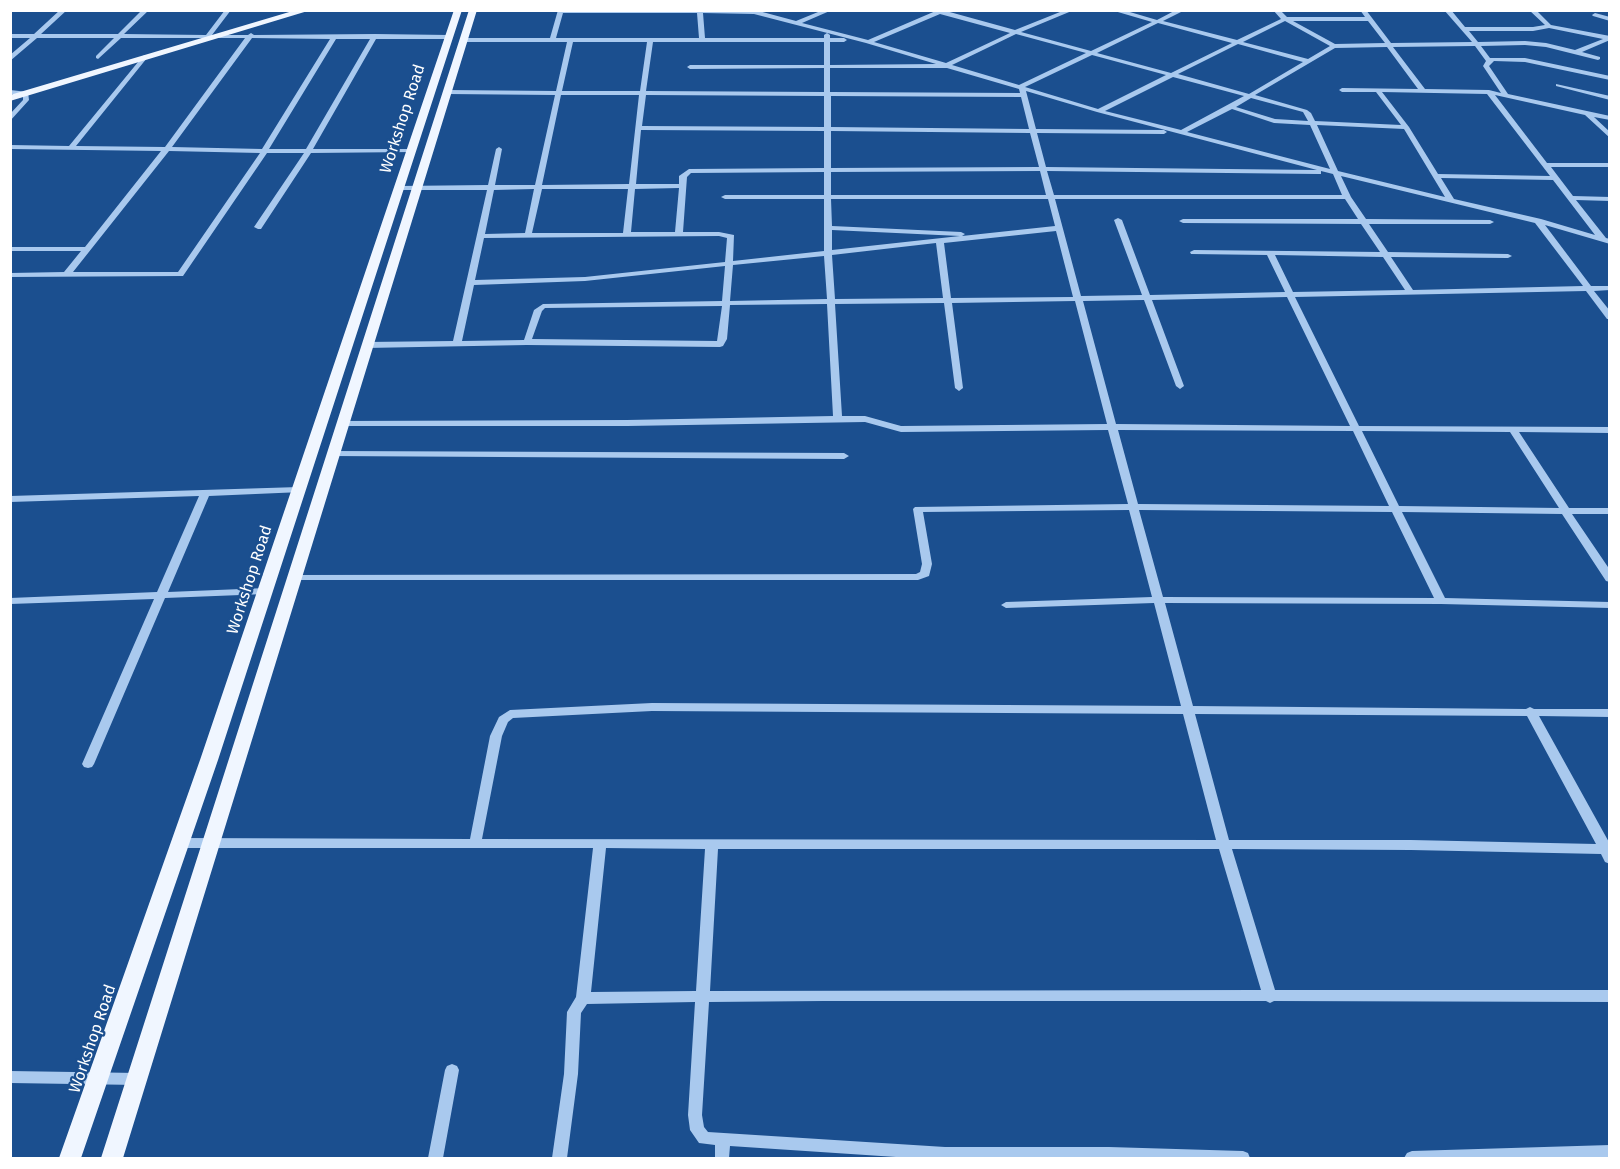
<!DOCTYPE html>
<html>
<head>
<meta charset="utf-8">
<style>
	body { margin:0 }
	#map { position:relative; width:1620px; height:1169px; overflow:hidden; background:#1b4f8f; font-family:"Fira Sans",sans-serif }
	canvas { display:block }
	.frame { position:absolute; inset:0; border:12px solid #fff; pointer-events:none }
</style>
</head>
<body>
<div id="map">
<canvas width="1620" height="1169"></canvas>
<div class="frame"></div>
</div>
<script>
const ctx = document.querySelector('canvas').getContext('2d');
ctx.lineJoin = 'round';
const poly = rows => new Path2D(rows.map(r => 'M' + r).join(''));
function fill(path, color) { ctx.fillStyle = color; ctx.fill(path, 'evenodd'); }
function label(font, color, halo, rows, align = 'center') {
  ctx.font = font + ' "Fira Sans",sans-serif'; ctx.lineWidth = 4.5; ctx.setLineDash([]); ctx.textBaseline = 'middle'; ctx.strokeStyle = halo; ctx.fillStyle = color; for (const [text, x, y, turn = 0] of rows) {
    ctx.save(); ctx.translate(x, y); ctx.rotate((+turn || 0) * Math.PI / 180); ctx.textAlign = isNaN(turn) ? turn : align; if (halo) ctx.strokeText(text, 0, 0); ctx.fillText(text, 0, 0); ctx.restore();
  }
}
const minor = poly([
	[60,10,67,10,41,34,118,34,142,10,149,10,124,34,206,35,225,10,231,10,212,35,248,35,251,33,254,35,375,34,449,35,452,37,449,39,376,39,313,149,411,149,414,151,413,152,311,153,261,229,258,229,254,227,304,153,267,153,183,276,10,277,10,273,64,272,81,251,10,251,10,247,85,247,161,151,10,149,10,145,69,146,143,56,145,55,147,56,147,58,76,146,165,147,245,38,121,38,98,59,96,58,96,56,114,38,37,38,10,61,10,55,30,38,10,38,10,34,34,34,60,10],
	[252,38,330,39,262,149,172,147,252,38],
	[336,39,370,39,306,149,269,149,336,39],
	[169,151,260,153,178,272,73,272,169,151],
	[558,10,755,10,796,21,823,10,832,10,802,23,868,40,938,10,947,10,946,11,1015,30,1065,10,1074,10,1021,32,1091,51,1152,22,1111,10,1123,10,1157,20,1176,10,1185,10,1163,21,1237,40,1281,19,1273,10,1280,10,1287,17,1365,17,1360,10,1366,10,1391,43,1472,42,1444,10,1451,10,1465,27,1533,27,1545,25,1529,10,1536,10,1551,25,1610,36,1610,40,1582,52,1600,57,1600,59,1598,60,1546,47,1525,45,1481,46,1490,58,1525,58,1610,76,1610,80,1525,62,1494,61,1489,66,1508,94,1610,116,1610,120,1594,117,1610,132,1610,138,1585,115,1495,95,1547,163,1610,163,1610,167,1551,167,1573,196,1610,197,1610,201,1576,200,1606,238,1610,239,1610,244,1545,225,1591,286,1610,286,1610,290,1594,291,1610,311,1610,319,1607,319,1586,291,1295,297,1359,426,1610,427,1610,433,1519,432,1569,508,1610,508,1610,514,1572,514,1610,570,1610,582,1606,581,1562,514,1402,512,1445,598,1610,602,1610,608,1441,604,1165,603,1193,706,1526,709,1530,707,1534,709,1610,709,1610,717,1539,716,1610,844,1610,864,1605,862,1601,854,1411,850,1232,849,1275,990,1610,990,1610,1002,1274,1001,1270,1003,1266,1001,823,1001,709,1002,702,1115,704,1127,708,1132,945,1147,1109,1147,1243,1151,1248,1153,1250,1158,911,1158,730,1146,729,1158,715,1158,715,1145,699,1143,690,1130,688,1115,695,1002,587,1004,581,1013,578,1074,567,1158,552,1158,564,1074,567,1012,576,997,593,848,181,848,177,846,175,843,177,840,181,838,470,839,490,736,499,717,510,710,652,703,1181,706,1154,603,1006,608,1001,605,1006,602,1152,597,1129,510,923,512,932,564,929,576,918,580,290,580,289,578,294,575,916,574,920,572,922,564,913,509,915,507,1128,504,1108,430,901,432,865,422,627,426,339,426,337,424,339,422,342,421,627,420,833,416,827,304,730,305,727,339,723,346,720,347,527,345,366,348,362,345,366,342,453,341,487,190,399,190,395,188,399,186,488,185,496,149,499,147,502,149,495,185,535,185,555,95,447,94,444,92,447,90,556,91,567,42,464,42,461,40,464,38,550,38,558,10],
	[563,13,697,13,699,38,556,38,563,13],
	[703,13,754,14,866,43,936,64,830,65,830,42,844,42,847,40,844,38,830,38,830,35,827,33,824,35,824,38,705,38,703,13],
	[940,14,1010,33,946,63,874,42,940,14],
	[1285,21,1330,46,1308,59,1243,42,1285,21],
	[1293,21,1368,21,1385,43,1335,44,1293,21],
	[1158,23,1232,43,1171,73,1097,53,1158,23],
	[1549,28,1603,39,1575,50,1546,43,1525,41,1478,42,1469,31,1533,31,1549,28],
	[1016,34,1086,53,1019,85,952,65,1016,34],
	[573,42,647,42,640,91,562,91,573,42],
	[653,42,824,42,824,65,690,65,687,67,690,69,824,68,824,92,646,91,653,42],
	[1238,44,1303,62,1249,94,1178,74,1238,44],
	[1475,46,1486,61,1483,66,1501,93,1489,90,1425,89,1393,47,1475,46],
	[1387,47,1418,89,1342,88,1339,90,1342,92,1376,92,1401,125,1315,121,1311,113,1307,110,1255,95,1335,48,1387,47],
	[1092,55,1166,75,1098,109,1025,87,1092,55],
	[830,68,947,68,1019,89,1020,93,830,92,830,68],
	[1173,77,1244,96,1181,130,1105,111,1173,77],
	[1026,91,1097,112,1317,170,1046,167,1037,133,1164,134,1167,132,1164,130,1036,129,1026,91],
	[1382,92,1487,94,1550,176,1438,174,1409,127,1382,92],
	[561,95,639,95,629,184,542,185,561,95],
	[646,95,824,96,824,127,642,126,646,95],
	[831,96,1021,97,1029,129,831,127,831,96],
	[1251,98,1303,112,1308,121,1275,119,1236,107,1251,98],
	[1232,109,1274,123,1310,125,1330,169,1187,132,1232,109],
	[1317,125,1404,129,1445,197,1338,171,1317,125],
	[641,130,824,131,824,168,689,169,679,176,679,184,636,184,641,130],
	[831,131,1030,133,1039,167,831,168,831,131],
	[1040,171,1046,195,831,195,831,172,1040,171],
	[1047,171,1318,174,1321,174,1321,171,1333,174,1342,195,1054,195,1047,171],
	[824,172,824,195,725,195,721,197,725,199,824,199,824,251,733,261,734,235,719,232,683,232,687,177,691,173,824,172],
	[1341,176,1535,223,1583,286,1413,290,1391,257,1508,258,1512,256,1508,254,1388,252,1369,224,1490,224,1494,222,1490,220,1366,219,1351,197,1341,176],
	[1441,178,1553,180,1595,235,1541,219,1454,199,1441,178],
	[679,188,675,232,631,232,635,189,679,188],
	[534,189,525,233,485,234,494,190,534,189],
	[542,189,628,189,623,233,532,233,542,189],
	[831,199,1048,199,1055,226,962,236,965,234,961,232,832,226,831,199],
	[1055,199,1345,199,1358,219,1183,219,1179,221,1183,223,1361,224,1380,252,1194,250,1190,252,1191,254,1267,255,1285,292,1150,295,1122,220,1118,218,1114,220,1142,295,1081,296,1055,199],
	[832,230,960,236,832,250,832,230],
	[1056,231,1073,297,951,298,944,243,1056,231],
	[719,236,727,238,725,262,585,277,475,280,484,238,719,236],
	[936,243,943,298,835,299,832,255,936,243],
	[1275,255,1383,257,1405,290,1293,292,1275,255],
	[824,256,827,299,730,301,733,265,824,256],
	[725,266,722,301,543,304,534,310,524,340,462,341,474,285,585,281,725,266],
	[1287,297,1350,426,1116,424,1083,301,1144,300,1176,386,1180,389,1184,386,1152,300,1287,297],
	[1075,301,1107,424,901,426,865,416,842,416,835,304,944,303,955,388,959,391,963,388,952,303,1075,301],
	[722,306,717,341,532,339,542,311,545,308,722,306],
	[1118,430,1353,431,1389,506,1138,504,1118,430],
	[1362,431,1510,432,1559,508,1399,506,1362,431],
	[1139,510,1392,512,1434,598,1163,597,1139,510],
	[652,711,1183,714,1216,840,482,839,502,736,508,722,513,718,652,711],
	[1195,714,1527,716,1596,844,1411,840,1229,840,1195,714],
	[606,848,705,849,696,991,591,992,606,848],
	[718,849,1219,849,1261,990,710,991,718,849],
	[1595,13,1610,17,1610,21,1593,16,1592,15,1595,13],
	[1556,84,1610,96,1610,100,1556,86,1556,84],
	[10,90,28,92,29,100,10,121,10,114,23,100,23,95,10,94,10,90],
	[333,451,844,453,849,456,844,459,330,456,328,454,333,451],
	[299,487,302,488,304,490,302,492,209,496,168,592,266,588,271,591,266,594,165,598,94,764,92,767,88,768,84,767,82,764,154,599,10,604,10,598,157,592,199,496,10,502,10,496,299,487],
	[452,1064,457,1066,459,1070,443,1158,428,1158,445,1070,447,1066,452,1064],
	[10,1071,138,1073,143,1075,145,1079,143,1083,138,1085,10,1083,10,1071],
	[1610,1145,1610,1158,1404,1158,1407,1153,1412,1151,1610,1145]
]);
const major = poly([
	[296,10,311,10,10,101,10,95,296,10],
	[454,10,462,10,218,760,81,1158,59,1158,200,760,454,10],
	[469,10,477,10,123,1158,101,1158,469,10]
]);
const streetNames = [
	["Workshop Road",403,119,-72],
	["Workshop Road",250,580,-72],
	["Workshop Road",93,1039,-71]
];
fill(minor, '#a9c9ee');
fill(major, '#f0f6ff');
label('16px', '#fff', '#1b4f8f', streetNames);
</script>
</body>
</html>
